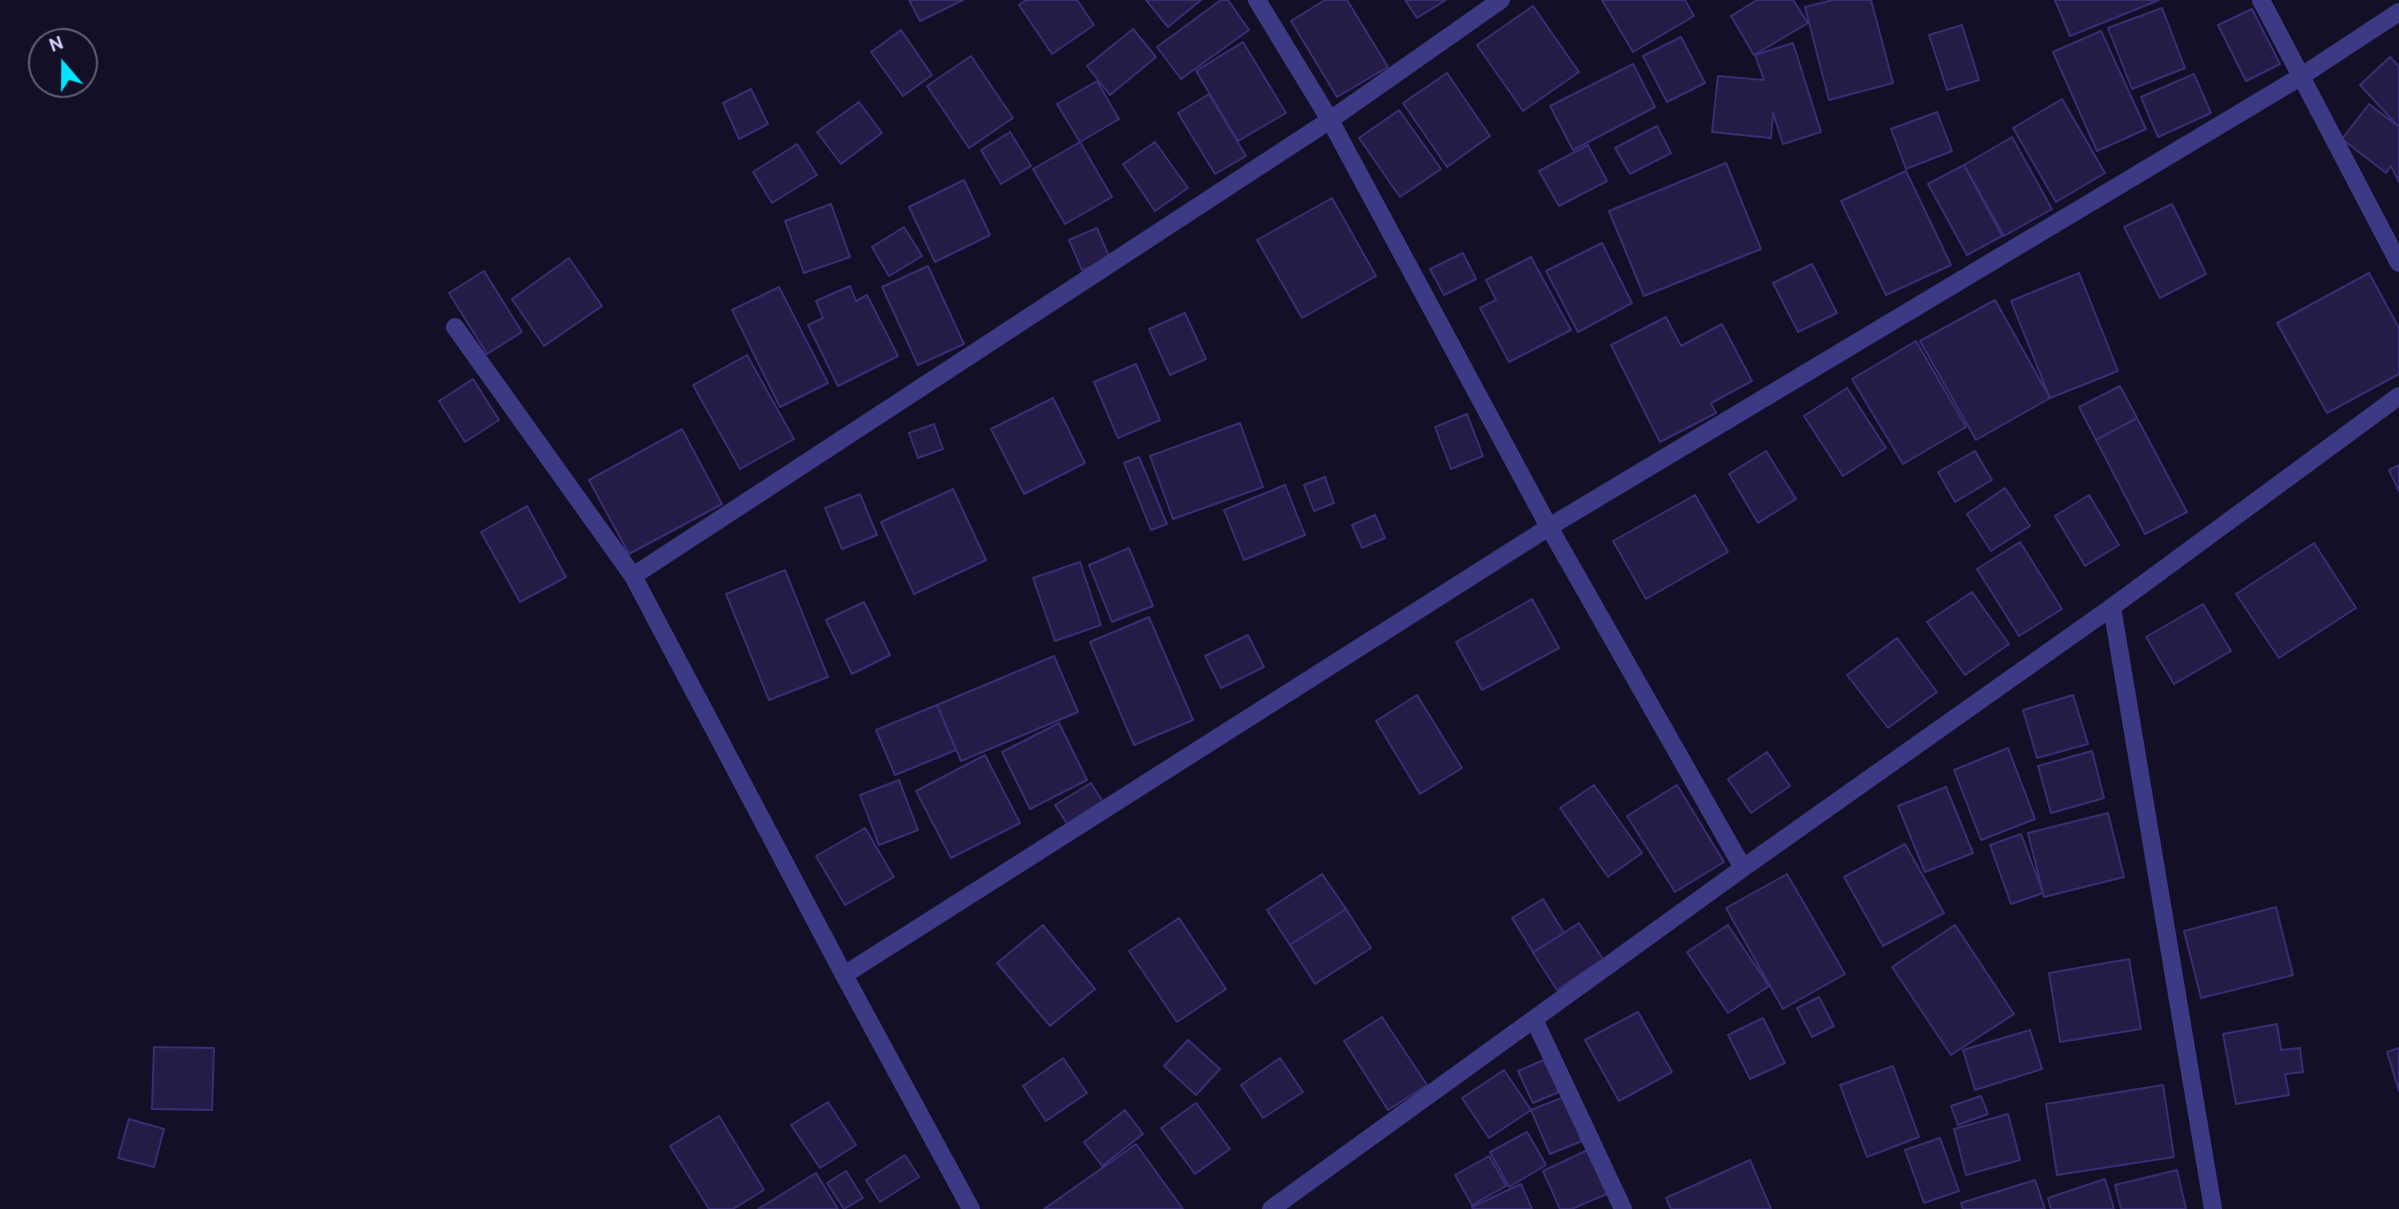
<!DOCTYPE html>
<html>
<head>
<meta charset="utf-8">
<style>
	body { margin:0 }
	#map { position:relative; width:2399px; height:1209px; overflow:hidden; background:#130f26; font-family:Overpass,sans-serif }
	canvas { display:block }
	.north { position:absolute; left:28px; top:28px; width:70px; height:70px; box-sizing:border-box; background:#130f26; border:2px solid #625e7d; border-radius:50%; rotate:340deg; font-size:19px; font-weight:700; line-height:28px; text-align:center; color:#d9d4ff }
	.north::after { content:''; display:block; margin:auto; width:24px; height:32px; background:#00e5ff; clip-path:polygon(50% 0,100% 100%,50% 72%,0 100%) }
</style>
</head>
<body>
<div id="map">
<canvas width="2399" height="1209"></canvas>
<div class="north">N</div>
</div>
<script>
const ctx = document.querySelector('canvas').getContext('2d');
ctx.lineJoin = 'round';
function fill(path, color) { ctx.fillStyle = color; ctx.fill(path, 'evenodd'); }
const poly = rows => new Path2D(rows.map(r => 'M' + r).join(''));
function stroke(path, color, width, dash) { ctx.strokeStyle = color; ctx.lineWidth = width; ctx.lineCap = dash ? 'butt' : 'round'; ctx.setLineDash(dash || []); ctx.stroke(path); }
const building = poly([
	[909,0,963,0,920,21,909,0],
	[1026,0,1077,0,1094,25,1052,54,1019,5,1026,0],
	[1146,0,1201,0,1168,27,1146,0],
	[1221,0,1228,0,1249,30,1181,79,1157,47,1221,0],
	[1325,0,1347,0,1388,67,1337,97,1291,21,1325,0],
	[1405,0,1446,0,1417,18,1405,0],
	[1602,0,1685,0,1694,16,1633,52,1602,0],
	[1757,0,1793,0,1808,23,1754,55,1731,16,1757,0],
	[1833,0,1871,0,1893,83,1829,100,1805,7,1833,0],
	[2055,0,2159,0,2070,36,2055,0],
	[1533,6,1579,72,1523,111,1477,45,1533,6],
	[2162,8,2185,68,2132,89,2108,28,2162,8],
	[2252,9,2280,64,2246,81,2218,25,2252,9],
	[1962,25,1979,80,1947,90,1929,35,1962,25],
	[1133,29,1156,57,1110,95,1087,66,1133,29],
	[901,30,932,75,903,96,871,52,901,30],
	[2101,31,2146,129,2097,151,2053,52,2101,31],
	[1681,37,1705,83,1667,102,1643,56,1681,37],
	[1243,42,1286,113,1238,141,1196,71,1243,42],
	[1793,43,1821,132,1783,144,1773,113,1771,138,1712,132,1718,76,1764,80,1755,55,1793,43],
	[971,56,1013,118,969,148,927,86,971,56],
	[2390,57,2399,67,2399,127,2360,85,2390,57],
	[1633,64,1655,107,1573,150,1550,106,1633,64],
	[1447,73,1490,136,1447,167,1403,103,1447,73],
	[2194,74,2211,113,2158,137,2141,97,2194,74],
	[1097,81,1119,119,1080,142,1057,104,1097,81],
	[751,89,768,124,739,139,723,103,751,89],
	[1209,94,1246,156,1215,174,1178,113,1209,94],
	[2062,99,2105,173,2056,202,2013,128,2062,99],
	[859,102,882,133,841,164,817,132,859,102],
	[2369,104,2399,127,2399,182,2391,166,2386,173,2342,139,2369,104],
	[1399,110,1441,169,1400,197,1359,138,1399,110],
	[1937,112,1952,151,1906,169,1891,129,1937,112],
	[1657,126,1671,153,1630,174,1615,148,1657,126],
	[1010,132,1031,166,1001,184,981,150,1010,132],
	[2012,137,2052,209,2004,236,1964,165,2012,137],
	[1080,142,1112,197,1065,224,1033,169,1080,142],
	[1155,142,1188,188,1155,211,1123,164,1155,142],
	[797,144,817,175,772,203,753,172,797,144],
	[1588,145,1607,181,1559,206,1539,171,1588,145],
	[1726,163,1761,249,1644,296,1609,211,1726,163],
	[1964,165,2002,236,1967,255,1928,184,1964,165],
	[1906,171,1951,265,1886,295,1841,201,1906,171],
	[964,180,990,235,935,262,909,207,964,180],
	[1332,198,1376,276,1302,318,1257,240,1332,198],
	[831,204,850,257,804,273,785,221,831,204],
	[2172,204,2206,274,2160,298,2124,227,2172,204],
	[904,227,922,256,889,276,872,247,904,227],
	[1097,228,1110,259,1082,270,1069,240,1097,228],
	[1602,243,1632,303,1578,332,1546,271,1602,243],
	[1463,253,1476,279,1444,295,1430,269,1463,253],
	[1531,257,1571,330,1509,362,1480,308,1496,300,1486,280,1531,257],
	[569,258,602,306,544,346,512,299,569,258],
	[1812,264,1837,313,1798,332,1773,283,1812,264],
	[928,266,964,344,918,365,882,287,928,266],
	[484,271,522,332,487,354,449,293,484,271],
	[2079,273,2118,371,2050,398,2011,301,2079,273],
	[2369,273,2399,328,2399,374,2327,413,2277,323,2369,273],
	[850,286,856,301,867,295,898,356,838,386,808,325,823,318,816,301,850,286],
	[779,287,828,383,780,407,732,310,779,287],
	[1995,300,2050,398,1976,440,1920,341,1995,300],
	[1185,313,1206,359,1170,375,1149,329,1185,313],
	[1666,317,1681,346,1722,324,1752,381,1711,403,1716,413,1660,442,1611,345,1666,317],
	[1916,341,1966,427,1903,464,1852,379,1916,341],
	[747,355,794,439,740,469,693,385,747,355],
	[1136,364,1160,420,1118,438,1094,382,1136,364],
	[473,379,499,420,465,442,439,401,473,379],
	[2120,386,2137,418,2096,440,2079,407,2120,386],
	[1847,388,1886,448,1843,476,1804,416,1847,388],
	[1053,398,1085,463,1024,494,991,429,1053,398],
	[1467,414,1483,456,1451,469,1435,427,1467,414],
	[2137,418,2187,512,2145,534,2096,440,2137,418],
	[1240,423,1263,487,1173,519,1150,456,1240,423],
	[934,424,943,449,918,458,909,433,934,424],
	[682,429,722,504,629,554,589,480,682,429],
	[1766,451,1796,499,1758,523,1729,474,1766,451],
	[1975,451,1992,480,1955,502,1938,472,1975,451],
	[1139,457,1167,524,1151,530,1124,463,1139,457],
	[2399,465,2399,491,2389,470,2399,465],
	[1325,477,1334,503,1314,511,1304,485,1325,477],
	[1285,485,1305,535,1244,560,1224,510,1285,485],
	[2005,488,2030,526,1991,551,1967,514,2005,488],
	[953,489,986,560,914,594,881,522,953,489],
	[860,494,877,535,842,549,825,508,860,494],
	[1695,495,1728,552,1646,599,1613,541,1695,495],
	[2089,495,2119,545,2085,566,2055,516,2089,495],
	[527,506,566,577,520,602,481,532,527,506],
	[1375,515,1385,538,1362,548,1352,525,1375,515],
	[2020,542,2062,609,2019,636,1977,569,2020,542],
	[2314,543,2356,608,2279,658,2236,594,2314,543],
	[1129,548,1153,606,1112,622,1089,565,1129,548],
	[1080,562,1101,625,1055,641,1033,578,1080,562],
	[785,570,828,677,769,700,726,594,785,570],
	[1972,592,2009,644,1965,675,1927,622,1972,592],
	[1532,599,1559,648,1482,690,1456,642,1532,599],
	[864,602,890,655,852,674,826,620,864,602],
	[2203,604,2231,651,2174,684,2146,637,2203,604],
	[1149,617,1193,720,1134,745,1090,642,1149,617],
	[1248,635,1264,667,1221,688,1205,656,1248,635],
	[1897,638,1937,692,1888,728,1847,675,1897,638],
	[1054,656,1078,712,961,761,937,705,1054,656],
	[1417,695,1462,768,1420,794,1376,721,1417,695],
	[2073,695,2088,744,2037,758,2023,710,2073,695],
	[937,705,956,750,895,775,876,730,937,705],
	[1059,723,1087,780,1030,809,1002,752,1059,723],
	[2008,748,2035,819,1981,840,1954,770,2008,748],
	[2092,751,2104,798,2051,813,2038,766,2092,751],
	[1767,752,1790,786,1751,813,1728,779,1767,752],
	[985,755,1020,823,951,858,916,791,985,755],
	[899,780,918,830,879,845,860,795,899,780],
	[1091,783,1106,807,1071,830,1055,805,1091,783],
	[1594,785,1642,853,1608,877,1560,808,1594,785],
	[1677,785,1724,862,1675,892,1627,816,1677,785],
	[1946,787,1973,853,1925,872,1898,806,1946,787],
	[2108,813,2124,877,2044,897,2028,833,2108,813],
	[865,828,894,877,845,905,816,856,865,828],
	[2021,834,2043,893,2011,904,1990,845,2021,834],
	[1905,844,1944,913,1883,946,1844,877,1905,844],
	[1322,874,1346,909,1290,945,1267,910,1322,874],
	[1787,874,1845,974,1783,1009,1726,908,1787,874],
	[1543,899,1564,933,1533,952,1512,918,1543,899],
	[2276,907,2293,975,2201,998,2184,931,2276,907],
	[1346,909,1371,948,1315,984,1290,945,1346,909],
	[1179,918,1226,989,1177,1022,1129,951,1179,918],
	[1579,923,1603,959,1557,990,1533,953,1579,923],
	[1043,925,1095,989,1050,1026,997,963,1043,925],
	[1728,925,1769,986,1728,1013,1687,952,1728,925],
	[1955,925,2014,1014,1951,1055,1892,967,1955,925],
	[2129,959,2141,1029,2060,1042,2049,973,2129,959],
	[1819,997,1834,1026,1812,1037,1797,1008,1819,997],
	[1638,1012,1672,1072,1619,1101,1585,1040,1638,1012],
	[1382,1017,1427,1085,1388,1110,1344,1041,1382,1017],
	[1763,1018,1785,1063,1750,1079,1728,1035,1763,1018],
	[2277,1024,2281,1050,2300,1048,2303,1072,2285,1074,2289,1095,2236,1104,2223,1034,2277,1024],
	[2030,1030,2042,1069,1975,1090,1963,1050,2030,1030],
	[1188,1040,1220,1069,1196,1095,1164,1066,1188,1040],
	[154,1047,214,1048,212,1110,152,1109,154,1047],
	[2399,1048,2399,1091,2387,1052,2399,1048],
	[1063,1058,1087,1093,1046,1121,1023,1086,1063,1058],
	[1280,1058,1303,1092,1263,1118,1241,1085,1280,1058],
	[1544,1060,1559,1092,1533,1103,1518,1071,1544,1060],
	[1893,1066,1919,1137,1867,1157,1840,1085,1893,1066],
	[1504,1070,1531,1110,1489,1138,1462,1098,1504,1070],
	[2163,1085,2174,1157,2057,1175,2046,1104,2163,1085],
	[1981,1096,1988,1114,1958,1125,1951,1106,1981,1096],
	[1564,1097,1582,1141,1550,1154,1531,1110,1564,1097],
	[828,1102,856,1145,820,1168,791,1125,828,1102],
	[1196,1103,1230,1149,1195,1174,1161,1128,1196,1103],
	[1125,1110,1143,1134,1102,1166,1084,1142,1125,1110],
	[2008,1114,2020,1160,1966,1175,1954,1129,2008,1114],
	[719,1116,764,1190,733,1209,709,1209,670,1146,719,1116],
	[129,1119,164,1129,154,1167,118,1158,129,1119],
	[1527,1132,1546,1165,1509,1187,1490,1152,1527,1132],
	[1940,1138,1959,1191,1924,1203,1905,1150,1940,1138],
	[1136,1144,1183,1209,1044,1209,1136,1144],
	[1592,1148,1611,1192,1572,1209,1560,1209,1543,1171,1592,1148],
	[905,1155,919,1177,880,1202,866,1180,905,1155],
	[1489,1156,1506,1186,1472,1205,1455,1175,1489,1156],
	[1750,1160,1771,1209,1671,1209,1666,1198,1750,1160],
	[2177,1170,2186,1209,2121,1209,2115,1185,2177,1170],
	[846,1171,863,1198,844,1209,827,1183,846,1171],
	[816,1173,838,1209,758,1209,816,1173],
	[2105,1179,2114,1209,2051,1209,2048,1198,2105,1179],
	[2035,1180,2045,1209,1963,1209,1961,1203,2035,1180],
	[1521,1184,1532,1209,1473,1209,1472,1207,1521,1184]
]);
const minor = poly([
	[1257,0,1330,120,1549,527,1743,868],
	[2261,0,2399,263],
	[455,327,633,576,844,975,971,1209],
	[633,576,1330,120,1501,0],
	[2112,607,2213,1209],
	[844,975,1549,527,2300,77,2399,12],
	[1534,1019,1623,1209],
	[1271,1209,1743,868,2112,607,2399,396]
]);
fill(building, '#241b47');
stroke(building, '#3b2d73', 2);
stroke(minor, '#3d3a85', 18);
</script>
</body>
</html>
